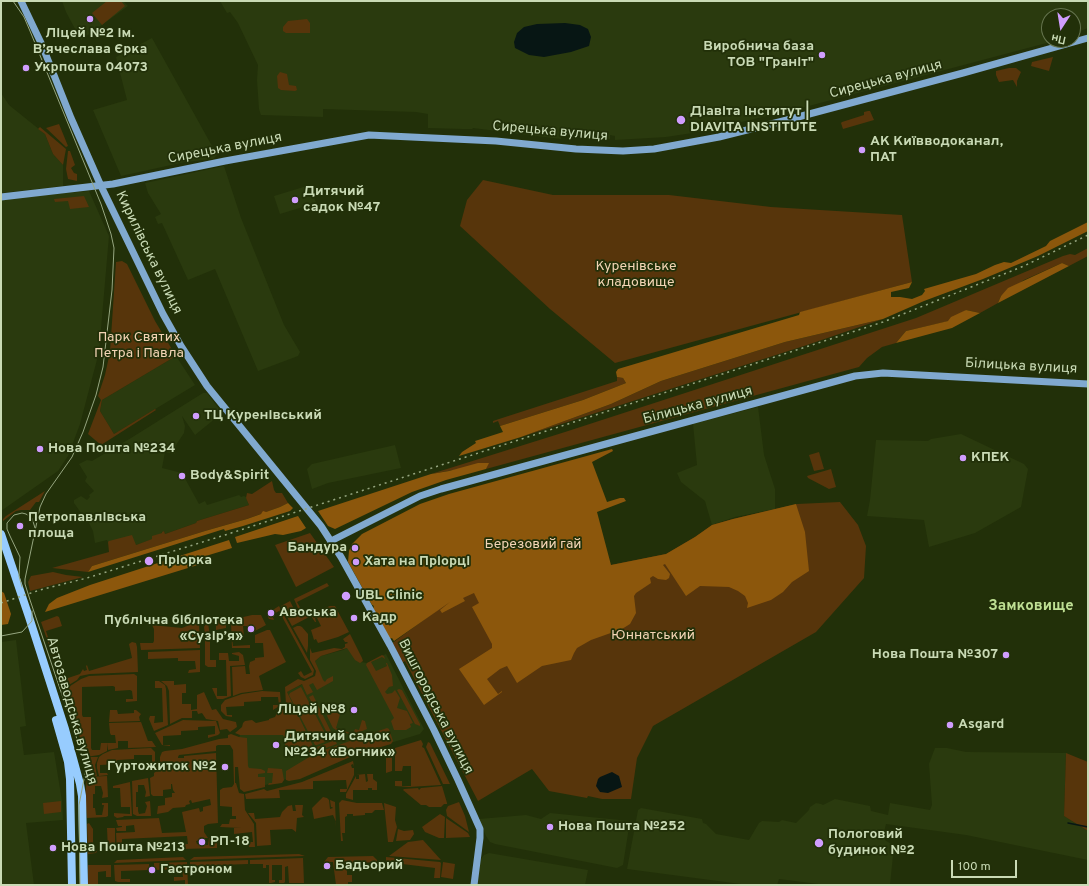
<!DOCTYPE html>
<html>
<head>
<meta charset="utf-8">
<style>
	body { margin:0 }
	#map { position:relative; width:1089px; height:886px; overflow:hidden; background:#223009; font-family:Overpass,sans-serif }
	canvas { display:block }
	.frame { position:absolute; inset:0; border:2px solid #c9dab5; pointer-events:none }
	.north { position:absolute; left:1041px; top:8px; width:40px; height:40px; box-sizing:border-box; background:#223009; border:1px solid #65744e; border-radius:50%; rotate:192deg; font-size:11px; font-weight:700; line-height:16px; text-align:center; color:#c9dab5 }
	.north::after { content:''; display:block; margin:auto; width:14px; height:18px; background:#d09dfe; clip-path:polygon(50% 0,100% 100%,50% 72%,0 100%) }
	.scale { position:absolute; left:951px; top:860px; width:66px; height:18px; box-sizing:border-box; border:2px solid #c9dab5; border-top:0; padding-left:5px; font-size:12px; line-height:14px; white-space:nowrap; color:#c9dab5; -webkit-text-stroke:3px #223009; paint-order:stroke }
</style>
</head>
<body>
<div id="map">
<canvas width="1089" height="886"></canvas>
<div class="frame"></div>
<div class="north">Пн</div>
<div class="scale">100 m</div>
</div>
<script>
const ctx = document.querySelector('canvas').getContext('2d');
ctx.lineJoin = 'round';
function fill(path, color) { ctx.fillStyle = color; ctx.fill(path, 'evenodd'); }
const poly = rows => new Path2D(rows.map(r => 'M' + r).join(''));
function stroke(path, color, width, dash) { ctx.strokeStyle = color; ctx.lineWidth = width; ctx.lineCap = dash ? 'butt' : 'round'; ctx.setLineDash(dash || []); ctx.stroke(path); }
function label(font, color, halo, rows, align = 'center') {
  ctx.font = font + ' Overpass,sans-serif'; ctx.lineWidth = 3.5; ctx.setLineDash([]); ctx.textBaseline = 'middle'; ctx.strokeStyle = halo; ctx.fillStyle = color; for (const [text, x, y, turn = 0] of rows) {
    ctx.save(); ctx.translate(x, y); ctx.rotate((+turn || 0) * Math.PI / 180); ctx.textAlign = isNaN(turn) ? turn : align; if (halo) ctx.strokeText(text, 0, 0); ctx.fillText(text, 0, 0); ctx.restore();
  }
}
const built = poly([
	[62,1,123,1,128,6,81,40,66,12],
	[220,1,1088,1,1088,28,1073,34,1073,16,1049,16,1049,40,1058,40,805,107,699,132,666,137,615,140,615,136,610,135,610,139,582,138,582,134,562,133,561,139,473,128,472,129,463,129,428,128,428,114,416,112,323,109,323,117,261,115,259,109,257,80,258,65,238,23,230,12,227,13],
	[152,38,217,155,213,159,185,162,121,176,93,110,127,100,116,57],
	[1,93,9,105,45,134,53,154,63,165,63,186,1,193],
	[224,166,241,218,284,325,300,352,298,356,258,371,215,269,188,280,162,223,158,224,155,217,161,214,148,193,145,183],
	[310,185,316,203,280,214,274,196],
	[89,191,109,236,99,352,80,424,68,456,58,471,1,511,1,199],
	[176,356,195,385,114,434,100,411,102,400],
	[203,393,207,393,222,413,195,435,182,416,185,426,184,433,176,445,175,454,165,452,162,468,182,473,199,504,205,501,207,505,239,495,241,497,244,496,246,497,249,505,197,521,196,523,165,534,164,531,153,539,136,545,108,542,107,540,95,543,93,531,87,519,86,520,74,503,74,500,81,496,87,500,90,497,89,495,94,491,85,481,87,477,79,464,87,460,92,461,131,438],
	[758,407,764,455,775,489,775,509,735,517,712,525,705,501,681,482,677,473,697,465,693,424],
	[961,434,1024,464,1028,469,1021,507,975,533,929,547,924,520,867,516,870,500,876,440,928,441,931,439],
	[395,445,401,468,328,483,312,489,307,469,312,464],
	[16,640,26,726,20,727,24,755,54,752,62,801,63,820,26,823,34,885,1,885,1,642],
	[352,645,361,662,367,663,386,654,424,729,420,734,357,753,311,772,248,790,239,738,240,735,252,734,296,713,286,692,320,676,315,661,321,656,343,650],
	[935,748,947,748,966,752,1066,753,1064,816,1088,831,1088,860,966,835,886,824,883,836,885,836,885,840,894,846,890,885,826,885,779,879,777,885,748,885,627,869,638,810,641,808,702,819,703,823,706,824,716,834,749,840,759,823,762,821,779,822,782,820,796,823,809,810,810,807,816,803,821,804,823,805,835,799,870,806,871,811,888,815,890,803,930,810,932,805,929,764],
	[550,813,630,821,623,865,617,868,495,844,490,842,486,836,479,819,526,815,541,819],
	[489,853,588,870,585,885,477,885,481,859,484,855]
]);
const green = poly([
	[107,1,121,1,125,6,102,25,92,13],
	[307,19,310,23,310,33,286,33,283,31,283,27,288,21],
	[1053,57,1049,71,1031,66,1032,62],
	[1009,68,1016,68,1021,72,1017,81,1017,87,1013,80,999,82,996,75,996,71],
	[280,72,287,74,289,85,296,86,297,90,295,91,281,90,278,88,277,76],
	[868,111,870,111,874,120,843,129,841,123,842,122,864,115,864,112],
	[59,124,68,146,66,147,46,128],
	[40,127,66,149,63,165,53,154,45,134,38,129],
	[68,151,70,151,75,165,71,168,74,173,77,174,77,181,68,179,66,169],
	[483,180,553,195,669,195,771,207,902,215,912,282,615,363,550,309,460,226,467,200],
	[84,196,89,207,70,209,68,201,55,202,54,199],
	[1088,248,1088,256,1069,266,1062,263,1024,280,1001,296,998,303,980,313,966,310,949,321,906,331,896,343,882,347,867,358,859,367,486,469,488,464,431,474,565,432,916,318,1063,256,1070,254,1075,255],
	[122,261,127,264,155,321,176,356,102,400,100,411,114,434,155,409,156,410,101,445,88,434,101,400,98,396,105,375,110,352,116,262],
	[883,319,807,345,521,437,611,404,661,381,785,342],
	[617,377,623,378,626,383,583,400,500,426,498,421,493,423,493,421,499,419,617,381],
	[819,452,824,469,814,471,809,455],
	[831,469,836,487,829,489,808,478,807,476],
	[272,481,274,490,276,493,282,493,288,503,280,507,247,519,205,531,92,566,88,572,52,568,109,552,108,542,109,541,132,535,136,545,152,539,152,536,162,533,162,532,164,531,165,534,196,523,197,521,249,505,246,498,247,493,252,494],
	[45,491,39,502,36,502,30,510,21,510,16,511,3,521,3,519,6,516],
	[840,502,858,525,866,546,864,578,816,632,653,726,637,758,631,799,602,799,588,796,587,798,549,791,532,769,478,801,405,661,402,663,391,644,474,583,611,565,666,554,695,537,712,525,733,519,797,504],
	[310,533,334,567,296,587,275,545],
	[53,572,66,575,83,577,30,591,28,582,31,576],
	[327,583,329,586,297,602,302,611,306,610,306,611,305,614,300,613,294,599],
	[290,601,297,615,302,617,330,606,335,606,349,632,338,637,318,643,316,639,314,640,311,630,321,626,317,618,315,618,316,622,315,622,311,616,292,626,281,606],
	[279,606,314,670,313,675,305,679,301,677,298,673,301,671,304,676,312,672,279,611,272,615,274,620,269,619,268,617,268,613],
	[252,615,261,615,266,625,255,631,254,627,250,628,250,626,243,626,244,637,232,638,233,646,250,645,250,648,232,648,231,622,235,619],
	[57,616,59,617,62,626,46,631,62,680,80,674,83,669,84,671,87,670,86,666,87,665,89,671,132,658,129,644,132,642,136,643,137,647,138,672,90,674,80,676,77,680,64,688,41,622],
	[222,619,226,621,226,628,216,630,216,623,208,623,210,636,205,635,204,627,209,620],
	[195,620,198,620,199,622,200,648,141,650,140,643,153,643,154,641,154,629,152,625,182,628,187,626],
	[297,626,300,626,302,627,308,634,308,646,307,653,293,628],
	[267,630,270,630,286,662,259,676,263,690,241,693,233,696,232,667,245,666,246,674,250,674,249,666,250,662,255,660,255,658,264,657,263,643,255,643,255,635],
	[350,634,362,658,363,661,360,663,355,660,347,648,321,656,315,661,323,680,325,682,327,679,333,676,333,681,317,690,313,683,309,685,313,692,307,695,302,684,287,692,313,746,317,747,330,742,330,739,309,697,313,695,337,744,315,752,285,751,285,738,283,735,240,735,235,733,242,727,243,723,245,721,252,720,256,723,269,720,269,719,275,717,277,713,283,709,286,705,285,687,298,679,304,681,315,676,316,671,310,660,310,648,312,653,334,648,342,649,345,647,345,644,348,643,347,642,345,642,343,639],
	[205,638,210,638,210,660,216,660,216,667,208,667,205,665],
	[200,650,200,672,188,673,189,670,196,669,195,661,178,661,178,658,148,659,148,652],
	[239,652,243,655,245,665,230,666,231,696,223,699,217,699,212,688,217,688,217,696,227,696,226,660,219,660,219,653,228,653,229,661,239,661,239,656,232,654,232,653],
	[382,655,384,656,385,659,382,657,371,662,376,671,387,666,386,663,387,663,392,675,393,686,389,687,385,692,387,694,392,693,395,690,400,698,397,708,407,711,413,723,410,724,411,727,406,730,394,730,391,721,394,718,366,665,367,663],
	[134,674,137,676,137,701,126,702,126,699,133,699,132,691,130,690,115,691,115,687,113,686,82,687,82,715,83,717,91,717,91,748,92,750,100,750,101,743,107,743,107,751,99,755,86,757,74,719,75,713,68,694,65,694,64,690,81,679,89,676],
	[155,681,159,681,165,685,166,689,168,725,154,731,149,719,150,716,155,716,154,723,163,722,162,688,155,688],
	[161,681,174,681,174,685,186,684,186,693,182,693,182,704,191,704,191,710,197,709,197,695,204,692,212,710,216,709,223,719,236,722,237,727,230,732,227,729,220,730,218,721,206,719,202,713,198,714,197,711,192,711,192,718,182,718,170,724,169,691,167,686],
	[301,687,328,739,328,741,317,745,315,745,289,695,290,693],
	[399,689,402,690,420,724,420,726,415,724,397,690],
	[262,691,280,692,281,705,273,710,273,705,279,705,278,697,261,697,261,701,244,702,244,706,226,707,227,715,232,715,232,717,226,716,221,711,221,705,225,700,242,694],
	[331,704,332,704,330,711,335,712,336,710,341,711,336,728,353,734,355,729,359,730,362,720,365,721,367,729,353,735,336,730,333,728,327,716],
	[110,710,117,710,118,714,134,713,134,710,136,710,141,714,139,717,140,721,109,722],
	[183,720,216,721,220,733,218,735,208,738,208,735,215,734,215,726,198,727,198,730,181,731,181,735,163,736,163,745,170,745,170,746,162,745,155,733],
	[141,722,148,741,152,741,156,747,128,748,128,741,118,741,118,748,108,750,107,743,116,743,115,735,111,735,110,733,109,723],
	[387,728,389,729,393,741,391,744,357,754,300,779,289,781,286,780,286,771,316,753],
	[231,734,239,737,247,738,248,766,249,768,261,769,265,771,265,773,258,774,258,777,265,777,265,787,244,792,240,789,238,767,235,767,235,783,236,783,239,793,244,794,245,810,254,824,255,847,249,847,249,842,253,842,252,832,234,834,234,828,241,828,220,827,222,824,229,824,230,819,236,819,236,816,232,816,232,807,220,806,220,790,223,788,232,787,234,784,233,750,230,745,218,745,216,746,216,751,179,755,178,757,178,758,184,758,184,756,216,753,218,823,208,824,204,826,204,832,208,838,204,838,204,840,196,841,197,844,208,845,209,838,214,837,217,840,217,848,184,849,184,844,188,844,187,836,122,839,122,846,126,846,126,851,117,851,116,833,135,832,134,825,126,826,126,831,117,831,116,828,122,827,122,826,118,826,116,820,159,818,162,833,186,832,182,812,199,808,200,812,203,811,203,807,211,805,210,799,192,803,191,800,189,801,190,804,186,805,185,807,173,808,168,812,157,814,158,806,165,805,165,798,172,797,172,793,175,793,173,790,172,784,171,784,171,789,163,790,163,796,153,796,151,794,150,778,154,776,154,773,160,768,160,757,162,752,165,751,182,749,219,739,228,738,228,735],
	[421,740,423,744,422,747,424,748,441,785,409,787,395,786,395,781,402,781,402,786,411,786,411,766,403,766,402,771,395,771,395,748],
	[428,742,430,743,450,784,443,784,426,747],
	[151,748,155,752,155,763,153,766,146,767,146,764,152,763,152,755,134,755,134,759,117,760,117,764,100,765,100,773,107,773,108,775,99,776,97,768,97,763,99,757,103,754,112,750],
	[388,749,391,749,392,751,392,771,386,773,386,755,378,755,376,754,377,752],
	[1066,753,1088,762,1088,831,1064,816],
	[91,757,98,757,95,765,97,776,87,776,86,758],
	[353,761,354,767,353,764,351,765,352,768,354,768,354,775,346,792,340,792,340,789,347,789,346,780,315,781,313,781,313,789,282,790,279,790,280,798,246,799,245,794,264,789,267,791,302,782],
	[268,768,282,769,284,780,282,783,268,785,269,783,272,783,273,773,267,773],
	[365,774,366,782,368,781,367,774,373,774,373,779,377,782,377,790,372,790,372,788,368,788,368,790,353,790,353,800,346,798,346,794,356,776,356,779,359,779,359,775,356,775],
	[107,776,108,797,102,798,103,793,101,786,95,786,95,794,93,794,93,808,95,808,96,815,102,815,104,805,102,805,102,803,108,803,108,816,106,817,87,818,85,798,87,777],
	[148,778,150,796,145,797,146,792,144,785,138,785,138,792,136,792,136,807,138,807,138,811,139,814,145,813,147,806,145,802,150,801,151,816,137,816,133,814,132,781],
	[130,782,132,816,124,816,123,817,117,818,114,816,114,813,130,814,130,807,121,807,120,788,113,788,113,786],
	[442,786,447,803,447,804,444,804,441,807,429,807,426,805,421,805,403,790,404,789,418,788,419,790,421,788],
	[323,797,327,798,329,800,330,809,333,808,332,807,331,807,330,800,335,802,336,827,336,822,333,815,314,819,312,808],
	[342,800,357,803,382,803,384,810,375,810,372,813,365,813,365,815,353,816,353,814,347,814,347,816,345,817,345,833,342,833,343,841,341,841,339,803],
	[61,801,61,812,44,814,43,803],
	[459,802,465,816,469,832,447,816,446,810,448,806],
	[384,803,396,807,395,820,397,827,393,842,388,842],
	[292,805,293,811,296,811,295,805,303,805,302,815,304,817,297,818,296,832,292,829,270,830,271,845,257,846,256,823,248,813,254,813,255,819,280,817,282,812,288,806],
	[440,814,445,817,444,838,439,838,425,832,422,827],
	[446,818,468,833,470,837,446,838],
	[89,823,93,829,93,845,92,845,92,851,97,851,96,853,88,854,87,824],
	[107,828,115,828,115,845,112,845,112,851,108,851],
	[398,829,404,831,413,830,414,834,410,840,396,841],
	[423,840,441,860,389,856,408,842],
	[299,854,305,856,190,860,194,857],
	[373,856,377,860,378,870,376,870,375,862,347,864,347,875,352,875,352,882,348,882,348,885,336,885,333,862,324,862,328,857],
	[183,857,186,860,114,863,117,860],
	[386,857,440,862,441,863,440,878,434,878,435,868,386,862],
	[303,858,304,883,289,883,288,866,285,867,285,882,284,883,279,883,279,880,282,880,282,865,272,865,272,880,275,880,275,882,271,883,269,883,269,865,266,865,266,868,263,868,263,864,250,864,250,860],
	[248,860,248,864,190,866,190,862],
	[187,862,188,885,185,885,185,880,174,881,174,877,183,877,182,869,154,870,154,863],
	[443,862,455,864,453,879,441,877],
	[149,864,149,870,121,871,121,879,130,879,130,882,118,882,115,881,114,865],
	[88,865,111,865,111,877,106,877,106,871,98,872,98,885,88,885]
]);
const forest = poly([
	[1088,222,1088,231,1038,256,983,279,924,301,883,319,785,342,661,381,611,404,521,437,459,456,462,452,476,443,475,441,503,432,500,426,583,400,626,383,623,378,617,377,616,372,618,369,799,315,800,312,912,282,909,288,891,292,891,297,900,297,912,299,922,295,925,291,924,289,976,274,995,265,1004,262,1011,263,1046,246,1050,241],
	[1062,263,1069,266,998,303,1001,296,1008,288],
	[966,310,980,313,952,328,896,343,906,331,948,321,951,317],
	[612,449,613,451,592,462,607,502,620,498,624,498,626,501,597,512,611,565,666,554,695,537,712,525,733,519,796,504,805,532,809,571,792,582,783,592,771,600,747,608,748,603,745,596,738,591,729,587,700,586,686,596,665,564,663,565,670,574,669,578,666,580,658,579,653,576,650,578,651,583,636,593,634,596,636,613,630,624,622,629,591,640,577,648,574,653,571,660,542,666,517,683,507,666,500,669,487,679,498,694,502,691,502,692,484,705,459,669,492,648,492,644,472,607,479,603,474,593,463,598,465,601,442,613,440,610,450,602,394,641,392,638,389,639,373,608,374,607,373,605,372,605,348,562,349,551,352,544,362,534,420,504,449,494],
	[478,463,489,463,486,469,446,480,412,492,335,529,328,526,318,511,431,474,449,471],
	[288,503,293,508,290,511,243,526,225,531,224,529,88,572,92,566,205,531,247,519,261,514,263,511,266,512,280,507],
	[298,516,306,528,301,531,283,535,275,534,237,543,235,537],
	[229,540,232,548,209,555,203,560,201,564,45,612,49,604,57,598,90,585],
	[1,591,4,593,11,614,8,624,1,625]
]);
const water = poly([
	[565,23,580,25,588,29,591,37,589,46,571,52,544,57,529,55,515,48,514,42,517,33,524,27,537,24],
	[612,772,619,776,622,787,608,793,600,792,596,786,598,779,600,777]
]);
const stream = poly([
	[1068,823,1088,827]
]);
const secondary = poly([
	[21,1,42,45,71,118,101,186,163,314,181,346,207,386,321,526,341,557,390,645,434,730,458,780,480,829,480,838,474,885],
	[1,197,113,184,225,161,369,135,496,141,576,149,623,151,654,149,719,137,783,121,963,73,1088,38],
	[331,541,420,496,441,489,855,376,883,373,1088,384]
]);
const primary = poly([
	[1,534,29,617,65,729,80,784,82,796,84,885],
	[56,720,68,762,70,779,72,885]
]);
const tram = poly([
	[13,1,24,17,30,31,101,204,111,234,114,248,112,290,103,367,96,395,83,432,72,457,46,494,40,507,25,579,25,584,30,600,83,757,85,774,79,805,80,885],
	[22,587,19,576,20,557,10,536,7,529,7,523,14,515,22,513,26,514,32,518,35,528],
	[1,636,22,632,32,621,32,611]
]);
const rail = poly([
	[1,603,40,590,87,578,225,535,883,322,1024,266,1088,235]
]);
const markers = [
	[90,19,4,"#d09dfe"],
	[822,55,4,"#d09dfe"],
	[26,68,4,"#d09dfe"],
	[681,120,5,"#d09dfe"],
	[862,150,4,"#d09dfe"],
	[295,200,4,"#d09dfe"],
	[196,416,4,"#d09dfe"],
	[40,449,4,"#d09dfe"],
	[963,458,4,"#d09dfe"],
	[182,476,4,"#d09dfe"],
	[20,526,4,"#d09dfe"],
	[355,548,4,"#d09dfe"],
	[149,561,5,"#d09dfe"],
	[356,562,4,"#d09dfe"],
	[346,596,5,"#d09dfe"],
	[271,613,4,"#d09dfe"],
	[354,618,4,"#d09dfe"],
	[251,629,4,"#d09dfe"],
	[1006,655,4,"#d09dfe"],
	[354,710,4,"#d09dfe"],
	[950,725,4,"#d09dfe"],
	[276,745,4,"#d09dfe"],
	[225,767,4,"#d09dfe"],
	[550,827,4,"#d09dfe"],
	[202,842,4,"#d09dfe"],
	[819,843,5,"#d09dfe"],
	[53,848,4,"#d09dfe"],
	[327,866,4,"#d09dfe"],
	[152,870,4,"#d09dfe"]
];
const poiNames = [
	["Ліцей №2 ім.",90,34,"center"],
	["В’ячеслава Єрка",90,50,"center"],
	["Виробнича база",814,47,"right"],
	["ТОВ \"Граніт\"",814,63,"right"],
	["Укрпошта 04073",34,68],
	["Діавіта Інститут |",690,112],
	["DIAVITA INSTITUTE",690,128],
	["АК Київводоканал,",870,142],
	["ПАТ",870,158],
	["Дитячий",303,192],
	["садок №47",303,208],
	["ТЦ Куренівський",204,416],
	["Нова Пошта №234",48,449],
	["КПЕК",971,458],
	["Body&Spirit",190,476],
	["Петропавлівська",28,518],
	["площа",28,534],
	["Бандура",347,548,"right"],
	["Пріорка",158,561],
	["Хата на Пріорці",364,562],
	["UBL Clinic",355,596],
	["Авоська",279,613],
	["Кадр",362,618],
	["Публічна бібліотека",243,621,"right"],
	["«Сузір’я»",243,637,"right"],
	["Нова Пошта №307",998,655,"right"],
	["Ліцей №8",346,710,"right"],
	["Asgard",958,725],
	["Дитячий садок",284,737],
	["№234 «Вогник»",284,753],
	["Гуртожиток №2",217,767,"right"],
	["Нова Пошта №252",558,827],
	["Пологовий",828,835],
	["будинок №2",828,851],
	["РП-18",210,842],
	["Нова Пошта №213",61,848],
	["Бадьорий",335,866],
	["Гастроном",160,870]
];
const streetNames = [
	["Сирецька вулиця",886,80,-15],
	["Сирецька вулиця",550,132,5],
	["Сирецька вулиця",225,149,-11],
	["Кирилівська вулиця",148,253,64],
	["Білицька вулиця",1021,367,3],
	["Білицька вулиця",698,406,-15],
	["Вишгородська вулиця",435,707,63],
	["Автозаводська вулиця",71,711,74]
];
const parkNames = [
	["Куренівське",636,267],
	["кладовище",636,283],
	["Парк Святих",139,338],
	["Петра і Павла",139,354],
	["Березовий гай",533,545],
	["Юннатський",653,636]
];
const neighbourhoodNames = [
	["Замковище",1031,607]
];
fill(built, '#2a3a0e');
fill(green, '#57350b');
fill(forest, '#8c570c');
fill(water, '#071614');
stroke(stream, '#071614', 1.5);
stroke(secondary, '#80a9cf', 7);
stroke(primary, '#97ccfe', 8);
stroke(tram, '#96a680', 1);
stroke(rail, '#96a680', 1.5, [2, 4]);
for (const [x, y, r, color] of markers) { const dot = new Path2D(); dot.arc(x, y, r, 0, 2 * Math.PI); ctx.fillStyle = color; ctx.fill(dot); stroke(dot, '#223009', 1.5); }
label('bold 14px', '#c9dab5', '#223009', poiNames, 'left');
label('14px', '#c9dab5', '#223009', streetNames);
label('14px', '#f3d4b4', '#223009', parkNames);
label('bold 15px', '#bedf93', '#223009', neighbourhoodNames);
</script>
</body>
</html>
